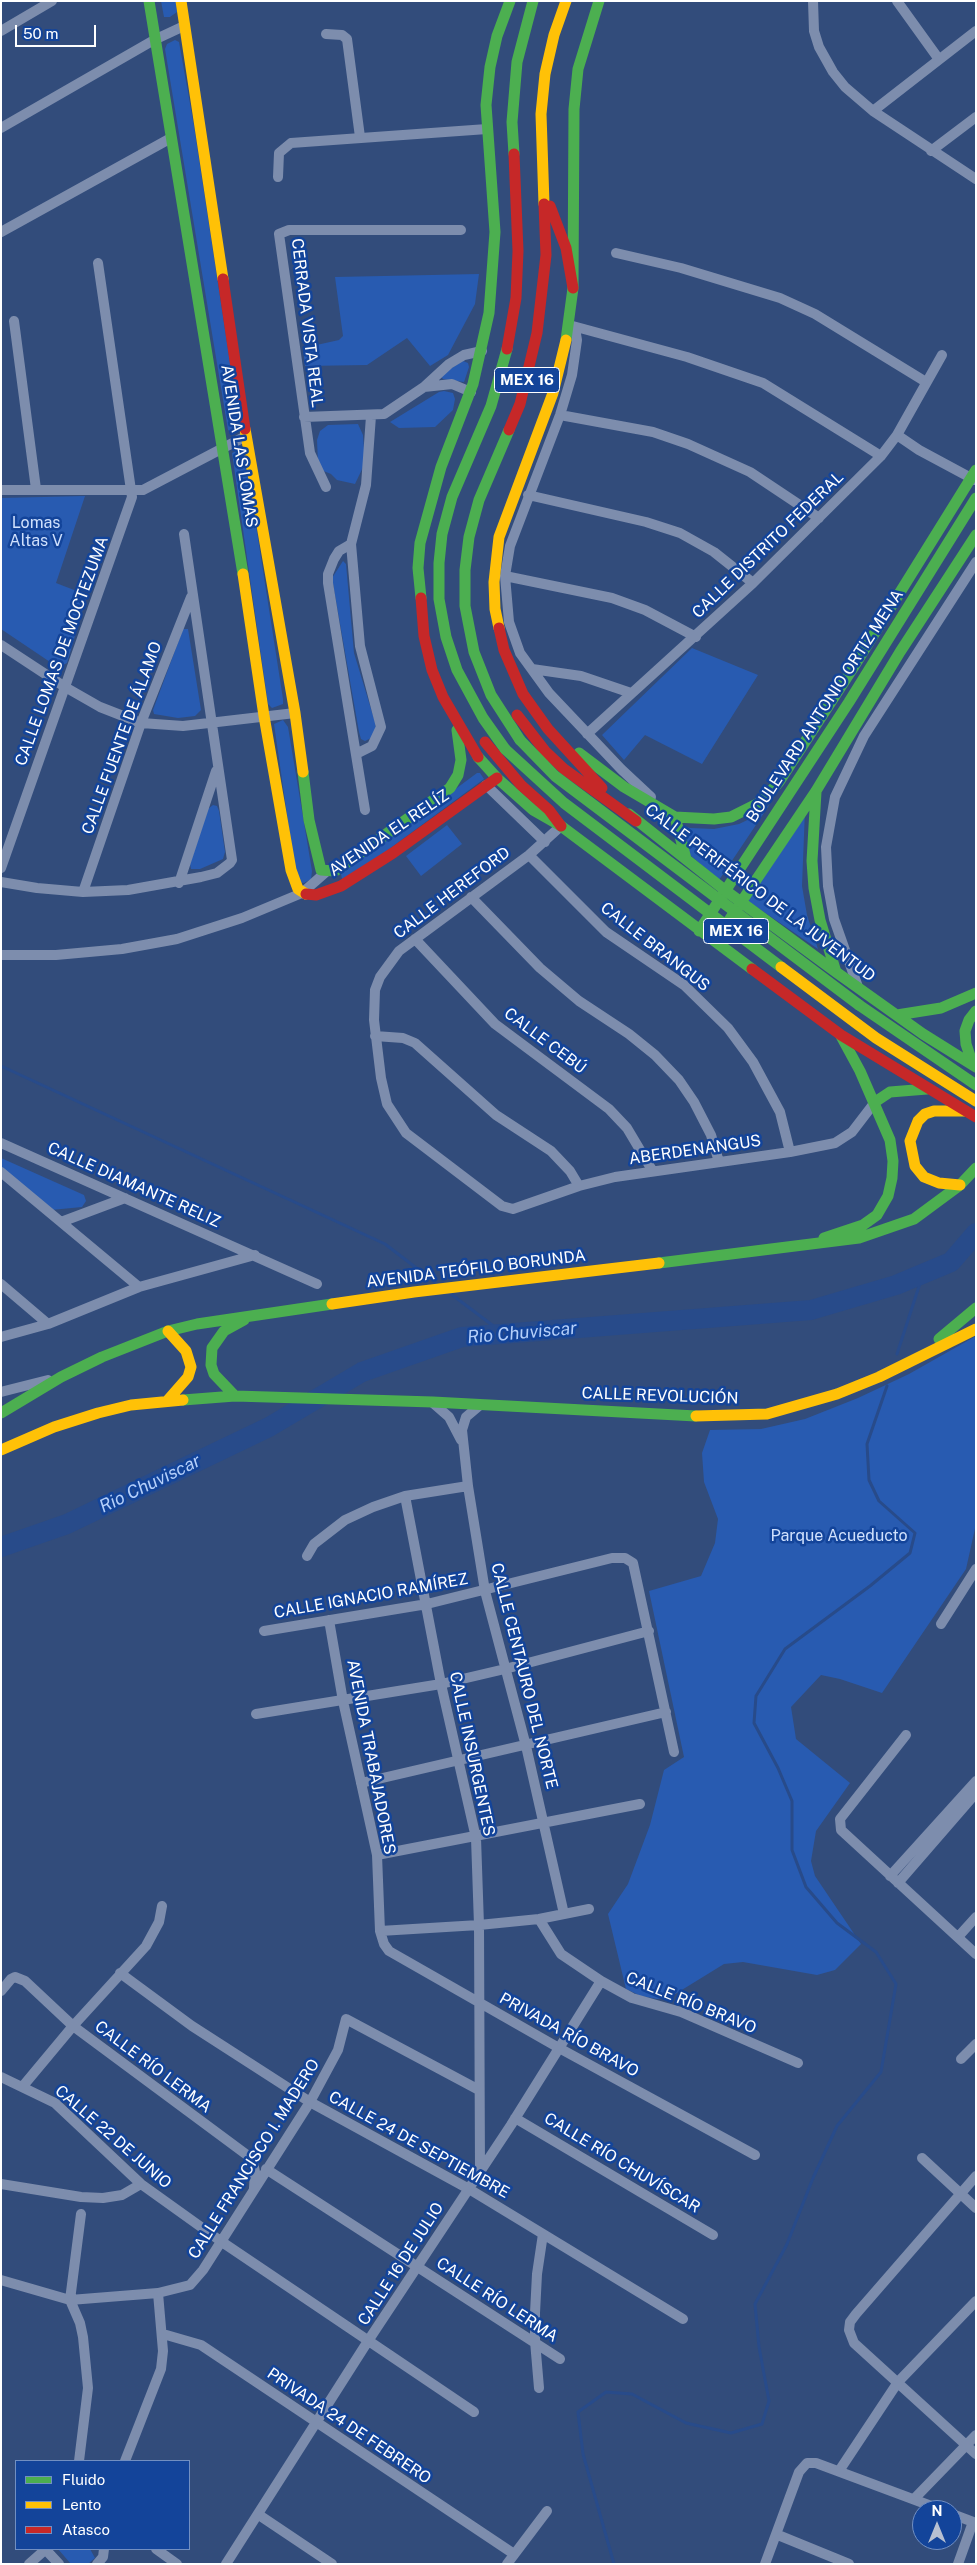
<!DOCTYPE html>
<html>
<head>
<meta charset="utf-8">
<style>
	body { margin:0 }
	#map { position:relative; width:977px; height:2565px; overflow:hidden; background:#324c7b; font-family:"Public Sans",sans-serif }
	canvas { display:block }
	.frame { position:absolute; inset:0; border:2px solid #fff; pointer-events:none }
	.legend { position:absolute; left:15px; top:2460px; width:175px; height:90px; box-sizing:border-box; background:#13449a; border:1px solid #718fc2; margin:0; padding:6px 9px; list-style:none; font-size:15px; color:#fff }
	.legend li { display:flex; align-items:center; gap:10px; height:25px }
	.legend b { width:25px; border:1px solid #718fc2 }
	.north { position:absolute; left:912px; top:2500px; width:50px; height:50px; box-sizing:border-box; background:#13449a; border:1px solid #718fc2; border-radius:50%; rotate:0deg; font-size:14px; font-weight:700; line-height:20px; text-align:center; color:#fff }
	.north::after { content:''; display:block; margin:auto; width:18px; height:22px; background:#b7c0d1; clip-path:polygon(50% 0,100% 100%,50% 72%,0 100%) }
	.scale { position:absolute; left:15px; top:25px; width:81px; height:22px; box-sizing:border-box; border:2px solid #fff; border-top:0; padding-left:6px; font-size:15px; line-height:18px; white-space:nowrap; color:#fff; -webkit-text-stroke:4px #13449a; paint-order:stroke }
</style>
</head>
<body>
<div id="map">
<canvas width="977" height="2565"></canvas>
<div class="frame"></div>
<ul class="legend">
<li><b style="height:6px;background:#4caf50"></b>Fluido</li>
<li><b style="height:6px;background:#ffc107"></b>Lento</li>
<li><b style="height:6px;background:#c62828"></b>Atasco</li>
</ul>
<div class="north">N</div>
<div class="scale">50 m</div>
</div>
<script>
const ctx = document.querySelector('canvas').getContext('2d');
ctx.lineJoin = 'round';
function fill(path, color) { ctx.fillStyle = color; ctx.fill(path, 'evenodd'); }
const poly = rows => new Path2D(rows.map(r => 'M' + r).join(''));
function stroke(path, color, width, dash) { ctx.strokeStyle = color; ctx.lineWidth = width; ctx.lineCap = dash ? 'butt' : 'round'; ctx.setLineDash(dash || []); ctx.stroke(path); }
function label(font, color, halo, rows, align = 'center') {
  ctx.font = font + ' "Public Sans",sans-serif'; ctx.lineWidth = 5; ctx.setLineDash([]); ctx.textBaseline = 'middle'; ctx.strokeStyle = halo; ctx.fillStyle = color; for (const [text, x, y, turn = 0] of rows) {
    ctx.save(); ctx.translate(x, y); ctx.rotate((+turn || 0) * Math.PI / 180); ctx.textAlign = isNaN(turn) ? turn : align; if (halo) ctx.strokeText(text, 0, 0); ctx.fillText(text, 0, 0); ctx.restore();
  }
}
const green = poly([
	[161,1,176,1,177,12,170,17,164,17],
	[175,40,179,42,194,126,240,428,232,432,228,430,165,49,167,44],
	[479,274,475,304,458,336,448,355,430,366,407,338,367,365,305,366,303,348,339,340,343,336,335,277],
	[463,361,468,363,469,367,464,382,443,379,440,375],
	[444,391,453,393,455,399,453,410,435,427,399,428,390,422,439,392],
	[358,424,363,435,365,463,355,484,337,480,331,474,321,470,318,462,317,440,320,431,328,425],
	[239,449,244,451,245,455,283,699,283,704,272,708,268,704,232,453],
	[85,496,56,583,87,595,67,663,61,666,53,664,1,629,1,498],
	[343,561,346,564,354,653,375,722,376,729,371,738,365,741,361,739,359,732,332,578],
	[183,629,188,629,201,710,195,716,178,718,154,714,153,710],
	[692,648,758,675,702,764,645,735,624,760,602,735],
	[283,720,288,727,312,871,311,879,304,883,298,882,296,877,274,724],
	[477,773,480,773,484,779,350,878,342,879,341,874],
	[770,804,719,880,690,855,678,824,690,828,714,829,739,824,758,815],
	[213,805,217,806,219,811,225,852,223,859,200,869,191,869,190,864,208,809],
	[805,810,802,886,807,915,818,949,748,901],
	[447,825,462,844,421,876,406,856],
	[1,1158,84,1195,86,1201,82,1207,51,1210,1,1170],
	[976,1336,976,1524,966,1569,882,1693,840,1679,821,1675,791,1707,796,1739,850,1783,816,1831,811,1861,815,1876,861,1944,835,1970,817,1975,743,1962,724,1964,672,1996,657,1999,641,1996,626,1989,608,1914,628,1884,650,1825,664,1770,684,1757,649,1591,701,1576,715,1543,718,1519,704,1482,702,1453,710,1430,761,1429,805,1419,858,1398,909,1374],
	[58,2549,90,2549,95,2558,88,2564,71,2564]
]);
const stream = poly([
	[1,1066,385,1244,436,1283],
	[451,1294,504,1334],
	[897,1354,923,1274],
	[614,2564,583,2454,578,2412,606,2392,632,2394,686,2423,731,2433,762,2424,769,2401,759,2347,755,2304,787,2244,813,2178,837,2126,881,2072,896,1984,876,1952,837,1923,806,1887,792,1850,792,1801,778,1768,754,1723,756,1696,785,1649,870,1586,910,1553,915,1533,879,1501,869,1480,867,1444,887,1386]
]);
const river = poly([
	[1,1547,67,1524,269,1427,362,1372,462,1337,811,1310,896,1285,951,1262,976,1233]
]);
const street = poly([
	[813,1,814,31,819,47,833,72,845,87,873,111,976,179],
	[897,1,938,58],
	[1,31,52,1],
	[326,34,342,35,347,39,360,137],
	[873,111,976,31],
	[1,128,154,40,184,26],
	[931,151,976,117],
	[278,177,279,153,291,143,487,129],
	[1,232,171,138],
	[616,253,681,268,780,298,815,314,926,382],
	[14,321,36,489],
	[569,325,576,334,577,340,572,375,560,415,510,546,505,576,509,622,520,653,549,693,621,769,651,797],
	[569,325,687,357,763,383,881,456],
	[424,387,452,384,471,392],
	[560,415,653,432,688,444,750,472,819,518],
	[304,417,384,414,424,387,449,364,464,355,482,351],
	[897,435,919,450,975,480],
	[326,487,310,453,279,234,289,230,461,230],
	[1,490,143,490,246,436],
	[528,495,646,522,680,533,714,552,753,583],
	[351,544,339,551,334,559,328,574,328,583,365,810],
	[505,576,612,598,645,610,696,637],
	[1,645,65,687,100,707,141,723,183,726,295,713],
	[532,669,581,676,631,693],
	[587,734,753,583,881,456,897,435,942,355],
	[356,754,372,746,381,727,360,646,351,544,366,485,371,416],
	[486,785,545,842],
	[561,826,529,855,399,951,380,977,375,990,374,1020,381,1078,387,1104,406,1133,502,1206,513,1209,579,1186,615,1177,790,1152,835,1143,852,1132,875,1102],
	[529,855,606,932,684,985,728,1028,753,1062,780,1112,790,1152],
	[1,868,132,497,98,263],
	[1,882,37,888,83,892,128,890,201,877,217,873,230,863,232,860,184,534],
	[179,883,216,771],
	[83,892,141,723,191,597],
	[471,897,540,968,579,1001,629,1034,655,1055,679,1080,694,1102,711,1135,719,1162],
	[415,939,495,1024,609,1109,627,1128,652,1170],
	[1,955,56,955,122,949,177,939,242,918,302,893,326,872],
	[858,987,834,919,828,886,826,847,835,797,864,736,976,562],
	[375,1036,403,1038,415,1043,496,1115,551,1151,570,1171,579,1186],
	[1,1143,317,1284],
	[1,1172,139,1287],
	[61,1222,125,1198],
	[1,1284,48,1324],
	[1,1337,48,1324,139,1287,255,1255],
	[1,1392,48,1380],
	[433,1403,449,1417,461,1440],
	[479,1406,466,1417,462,1430,468,1486,485,1591,526,1746,564,1914],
	[405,1496,441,1684,476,1838,479,1925,480,2171],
	[307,1556,314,1544,345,1520,373,1507,405,1496,468,1486],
	[329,1620,343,1701,377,1855,380,1931,384,1944,389,1951,559,2048,755,2155],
	[941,1624,976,1569],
	[264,1631,427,1604,612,1558,625,1558,633,1563,674,1752],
	[256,1714,441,1684,505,1669,649,1631],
	[906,1735,840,1819,841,1830,976,1954],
	[361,1783,666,1712],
	[377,1855,640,1804],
	[890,1876,976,1781],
	[898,1883,976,1793],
	[539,1919,561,1954,601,1981,632,1998,681,2012,798,2063],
	[380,1931,479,1925,539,1919,589,1909],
	[958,1937,976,1917],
	[120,1973,192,2026,310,2102,469,2189,683,2319],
	[1,1991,11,1979,15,1977,25,1981,73,2026,247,2155,253,2162,255,2172,254,2188],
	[961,2059,976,2044],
	[1,2077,55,2103,141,2184,222,2242,474,2412],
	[23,2086,73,2026,146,1946,159,1922,162,1906],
	[515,2118,713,2235],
	[922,2158,976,2208],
	[266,2169,560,2359],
	[976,2176,856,2314,850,2322,849,2330,854,2343,976,2454],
	[1,2184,81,2197,103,2198,122,2195,141,2184],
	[1,2280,70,2300,158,2293],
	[163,2334,201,2345,514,2554],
	[539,2388,535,2341,535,2313,537,2274,543,2234],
	[79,2461,88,2388,83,2337,80,2323,70,2300,81,2214],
	[125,2461,161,2369,163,2351,158,2293,190,2285,203,2270,310,2102,338,2050,346,2019,479,2090],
	[839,2471,898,2382,976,2301],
	[914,2499,976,2435],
	[952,2514,976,2523],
	[259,2515,332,2564],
	[778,2535,849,2564],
	[45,2549,59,2564],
	[156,2549,177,2564],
	[29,2564,46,2549],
	[97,2564,103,2557,104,2549],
	[226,2564,368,2341,511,2125,601,1981],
	[507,2564,547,2511],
	[765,2564,799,2472,807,2463,816,2463,942,2510],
	[958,2564,973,2522]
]);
const fast = poly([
	[149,1,243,574],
	[514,154,512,122,517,62,533,1],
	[566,340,573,288,574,109,578,69,599,1],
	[509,430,479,500,469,537,465,570,465,606,474,652,491,695,520,740],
	[421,598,418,568,420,543,441,467,473,384,489,313,495,232,486,105,490,67,497,36,510,1],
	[505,749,483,718,457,670,446,637,439,599,439,563,442,534,452,497,491,406,507,349],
	[579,753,624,787,675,817,714,819,731,817,761,802,779,782,853,668,976,470],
	[478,757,497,778,533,810,561,826,752,969],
	[303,772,309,820,321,870,335,871,450,788,458,775,461,760,457,730],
	[816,792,812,861,814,888,820,920,836,972],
	[629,814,726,891,836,972,923,1034,976,1067],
	[675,817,686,859],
	[699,931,849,702,976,498],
	[715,941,816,791,900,652,976,535],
	[859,1005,976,1085],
	[897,1015,941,1008,976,993],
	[973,1065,966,1044,965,1031,969,1020,976,1011],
	[875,1102,890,1092,927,1089],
	[824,1238,863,1225,877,1215,888,1196,892,1178,893,1161,890,1140,860,1071,841,1036],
	[659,1263,859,1238,914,1219,960,1185,976,1168],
	[939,1339,976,1308],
	[235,1396,214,1374,211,1365,212,1348,224,1331,244,1320],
	[183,1400,235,1396,433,1402,696,1416],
	[1,1413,61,1377,102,1357,168,1331,197,1324,332,1304]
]);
const slow = poly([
	[181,1,223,279],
	[544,204,541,114,545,74,554,35,566,1],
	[245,429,295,713,303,772],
	[243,574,264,716,291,870,298,889,306,894],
	[499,628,495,609,494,582,499,537,553,393,566,340],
	[960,1185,939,1183,924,1177,915,1166,910,1141,918,1121,925,1114,934,1111,965,1111],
	[332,1304,414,1292,659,1263],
	[167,1401,188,1377,191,1367,186,1351,168,1331],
	[696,1416,767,1414,837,1394,879,1377,976,1329],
	[1,1450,54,1427,98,1413,131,1405,183,1400]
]);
const jam = poly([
	[550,206,566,248,573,288],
	[223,279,245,429],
	[507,349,516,298,518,251,514,154],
	[509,430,520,404,537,333,546,255,544,204],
	[421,598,424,636,432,670,443,697,478,757],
	[499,628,504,650,523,694,548,729,602,788],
	[517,715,545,751,564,769,636,821],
	[485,742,521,785,549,810,561,826],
	[306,894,316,895,341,886,393,853,497,778],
	[752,969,841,1035,976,1117]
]);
const fastBridge = poly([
	[520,740,555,776,859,1005],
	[505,749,564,803,781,967]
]);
const slowBridge = poly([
	[781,967,876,1038,976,1101]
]);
const shields = [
	[527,380,65],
	[736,931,65]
];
const shieldNames = [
	["MEX 16",527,380],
	["MEX 16",736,931]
];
const streetNames = [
	["CERRADA VISTA REAL",307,323,83],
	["AVENIDA LAS LOMAS",239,446,81],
	["CALLE DISTRITO FEDERAL",768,545,-44],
	["CALLE LOMAS DE MOCTEZUMA",62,651,-70],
	["BOULEVARD ANTONIO ORTIZ MENA",825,706,-57],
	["CALLE FUENTE DE ÁLAMO",122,738,-70],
	["AVENIDA EL RELÍZ",389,833,-34],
	["CALLE HEREFORD",452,893,-37],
	["CALLE PERIFÉRICO DE LA JUVENTUD",760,893,37],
	["CALLE BRANGUS",655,947,38],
	["CALLE CEBÚ",545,1041,37],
	["ABERDENANGUS",695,1150,-8],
	["CALLE DIAMANTE RELIZ",134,1185,24],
	["AVENIDA TEÓFILO BORUNDA",476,1269,-7],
	["CALLE REVOLUCIÓN",660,1396,2],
	["CALLE IGNACIO RAMÍREZ",371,1596,-10],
	["CALLE CENTAURO DEL NORTE",524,1676,76],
	["CALLE INSURGENTES",472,1754,78],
	["AVENIDA TRABAJADORES",371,1757,79],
	["CALLE RÍO BRAVO",691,2003,22],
	["PRIVADA RÍO BRAVO",569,2035,29],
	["CALLE RÍO LERMA",153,2067,37],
	["CALLE 22 DE JUNIO",113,2137,41],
	["CALLE 24 DE SEPTIEMBRE",419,2145,29],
	["CALLE FRANCISCO I. MADERO",254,2159,-58],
	["CALLE RÍO CHUVÍSCAR",622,2163,31],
	["CALLE 16 DE JULIO",401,2264,-57],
	["CALLE RÍO LERMA",497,2300,33],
	["PRIVADA 24 DE FEBRERO",349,2426,34]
];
const parkNames = [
	["Lomas",36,523],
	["Altas V",36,541],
	["Parque Acueducto",839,1536]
];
const waterNames = [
	["Rio Chuviscar",522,1333,-5],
	["Rio Chuviscar",150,1484,-26]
];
fill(green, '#285bb1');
stroke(stream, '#284b8a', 3);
stroke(river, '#284b8a', 20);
stroke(street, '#7d8dad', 10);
stroke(fast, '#4caf50', 11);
stroke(slow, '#ffc107', 11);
stroke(jam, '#c62828', 11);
stroke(fastBridge, '#4caf50', 11);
stroke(slowBridge, '#ffc107', 11);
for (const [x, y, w] of shields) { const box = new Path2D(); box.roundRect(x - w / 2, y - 12.5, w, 25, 4); ctx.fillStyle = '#13449a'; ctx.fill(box); stroke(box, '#fff', 1); }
label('bold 15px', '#fff', null, shieldNames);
label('16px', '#fff', '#13449a', streetNames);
label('16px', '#d0e1fd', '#13449a', parkNames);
label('italic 18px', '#b4cffa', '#13449a', waterNames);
</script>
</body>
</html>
